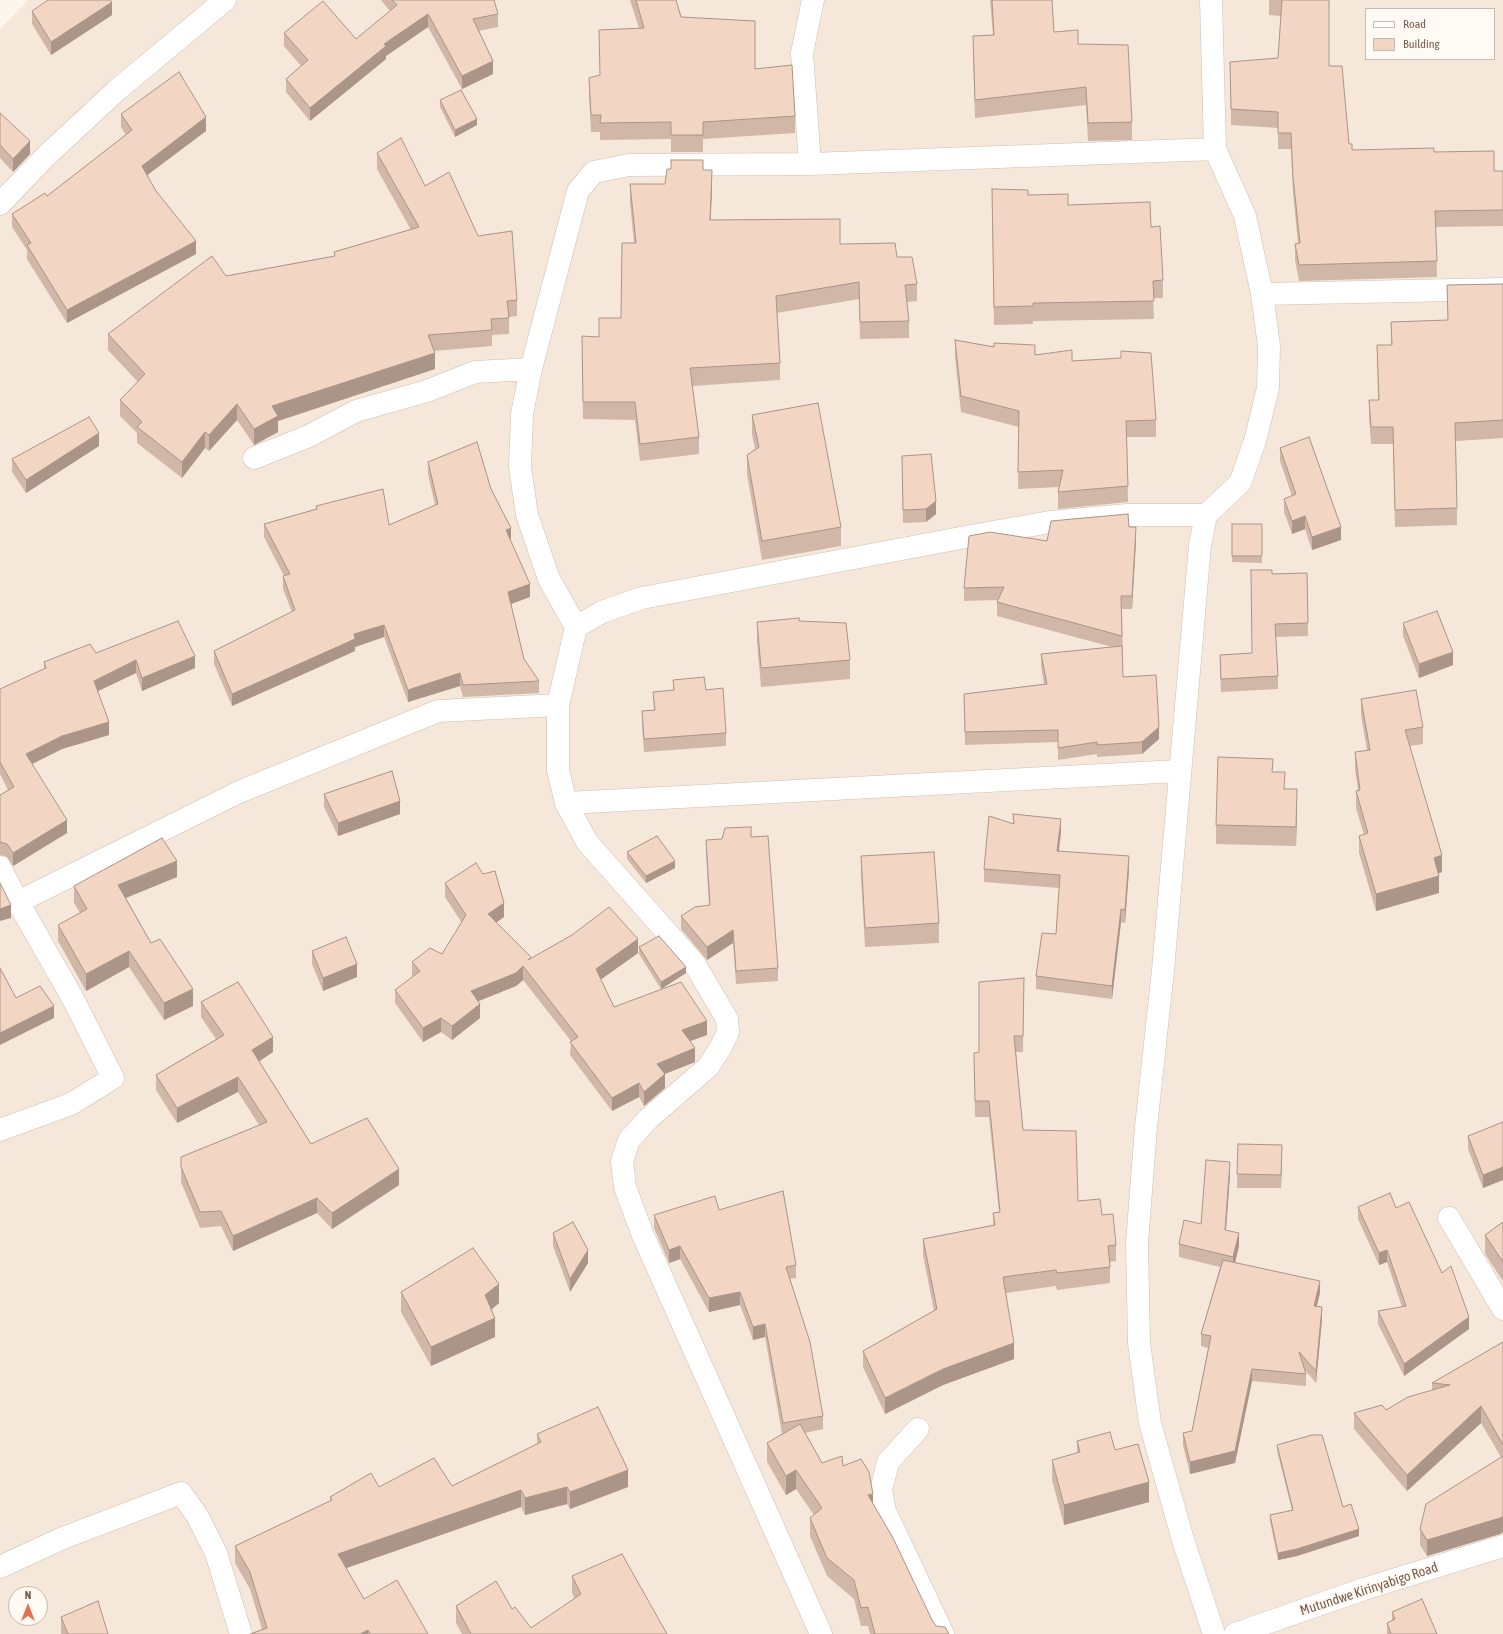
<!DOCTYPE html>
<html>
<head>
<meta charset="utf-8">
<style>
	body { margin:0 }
	#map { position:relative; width:1503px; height:1634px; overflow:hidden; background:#fdf6ec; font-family:"Asap Condensed",sans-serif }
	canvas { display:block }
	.legend { position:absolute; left:1365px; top:8px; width:130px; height:52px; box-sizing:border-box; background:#fffaf3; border:1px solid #cabbb1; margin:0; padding:5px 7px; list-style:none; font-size:12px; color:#7a5c4d }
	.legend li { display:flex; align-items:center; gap:8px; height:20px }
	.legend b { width:20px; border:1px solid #cabbb1 }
	.north { position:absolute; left:8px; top:1586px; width:40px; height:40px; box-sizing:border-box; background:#fffaf3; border:1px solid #cabbb1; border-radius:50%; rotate:0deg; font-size:11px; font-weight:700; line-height:16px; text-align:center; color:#7a5c4d }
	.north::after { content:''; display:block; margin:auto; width:14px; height:18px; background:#e76f51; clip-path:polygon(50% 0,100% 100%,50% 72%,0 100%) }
</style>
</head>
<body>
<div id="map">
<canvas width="1503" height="1634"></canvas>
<ul class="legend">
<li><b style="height:5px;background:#fff"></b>Road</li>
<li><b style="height:11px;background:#f3d5c3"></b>Building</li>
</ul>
<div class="north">N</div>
</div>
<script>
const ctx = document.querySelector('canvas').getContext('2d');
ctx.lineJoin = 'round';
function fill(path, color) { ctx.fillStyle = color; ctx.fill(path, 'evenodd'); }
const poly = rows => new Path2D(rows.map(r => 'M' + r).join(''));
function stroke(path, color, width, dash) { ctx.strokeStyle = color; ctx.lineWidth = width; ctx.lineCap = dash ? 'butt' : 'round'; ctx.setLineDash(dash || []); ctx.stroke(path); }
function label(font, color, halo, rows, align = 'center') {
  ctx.font = font + ' "Asap Condensed",sans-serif'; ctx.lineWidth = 3.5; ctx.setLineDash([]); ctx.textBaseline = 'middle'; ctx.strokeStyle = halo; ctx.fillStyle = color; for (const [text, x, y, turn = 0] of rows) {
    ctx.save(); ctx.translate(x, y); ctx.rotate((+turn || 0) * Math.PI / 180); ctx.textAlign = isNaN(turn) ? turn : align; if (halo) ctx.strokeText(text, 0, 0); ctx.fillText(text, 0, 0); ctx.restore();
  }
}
const residential = poly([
	[28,0,1503,0,1503,1634,0,1634,0,29],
	[1366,9,1494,9,1494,59,1366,59],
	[16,1594,40,1594,40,1618,16,1618]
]);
const minor = poly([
	[1211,0,1215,149,1245,216,1262,294,1269,346,1268,388,1255,441,1240,483,1206,515,1200,545,1163,970,1146,1127,1137,1243,1139,1343,1150,1423,1183,1540,1214,1634],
	[810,164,802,53,813,0],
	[0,204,45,157,117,90,225,0],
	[1262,294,1503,289],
	[254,458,309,436,356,411,427,391,475,372,531,369],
	[576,627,602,612,642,598,971,536,1050,522,1127,515,1206,515],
	[566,803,1179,771],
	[0,867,18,902,72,997,113,1078,71,1104,0,1130],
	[18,902,239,792,438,711,558,705],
	[1449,1218,1503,1309],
	[918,1429,888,1462,881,1490,885,1511,943,1634],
	[0,1567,63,1538,181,1493,198,1517,216,1553,241,1634],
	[821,1634,642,1233,625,1187,622,1161,629,1140,648,1119,708,1067,721,1047,728,1032,727,1019,694,963,587,842,566,803,558,770,558,705,576,627,549,579,527,515,520,467,522,414,531,369,578,191,594,172,629,165,810,164,1215,149],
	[1235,1634,1364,1589,1503,1546]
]);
const wall = poly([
	[381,0,494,0,498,14,498,27,479,31,493,74,462,89,428,27,386,56,386,59,310,121,286,92,286,79,301,66,284,46,284,33,356,39,390,11],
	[630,0,676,0,681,17,755,69,795,116,795,133,703,139,703,152,671,152,671,139,600,140,600,132,591,132,589,95,589,78,600,75,639,28],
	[990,0,1052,0,1054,32,1078,44,1132,122,1132,140,1088,141,1086,105,975,118,973,54,973,36,993,35],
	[1269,0,1329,0,1329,66,1349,144,1352,150,1434,152,1494,171,1503,171,1503,226,1436,227,1437,277,1299,281,1295,260,1295,244,1298,243,1293,193,1291,149,1278,149,1278,128,1231,125,1230,62,1278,58,1281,16,1269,15],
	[32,11,112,15,51,55,32,24],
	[440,100,477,125,455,137,440,107],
	[0,113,30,154,13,172,0,158],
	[121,114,206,131,147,175,156,191,196,254,67,323,27,259,27,250,12,227,12,214,47,196,126,135,121,127],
	[377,153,425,186,478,236,517,300,517,316,509,317,509,334,492,335,492,346,434,351,435,369,278,421,278,432,254,445,237,420,209,451,205,448,182,478,137,443,137,433,120,416,120,400,138,382,108,350,108,334,226,276,334,256,334,252,411,230,377,169],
	[671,169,703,170,712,188,710,220,840,244,897,257,917,284,917,301,907,302,909,321,909,338,860,339,859,299,777,313,780,363,780,380,692,386,699,437,699,454,640,461,635,420,583,419,582,353,621,318,634,243,630,202,630,184,665,184],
	[1028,195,1151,227,1163,280,1163,298,1153,298,1154,319,1033,321,1033,324,994,325,992,207],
	[1503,284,1503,438,1456,441,1457,525,1395,527,1393,444,1371,444,1369,417,1369,400,1378,400,1377,345,1391,345,1391,322,1448,320,1447,285],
	[955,340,1072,361,1156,420,1156,437,1127,437,1128,502,1058,509,1058,492,1059,487,1018,489,1019,427,961,412,955,357],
	[752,415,841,527,841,546,762,560,747,474,747,455,755,449,752,434],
	[99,446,26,493,12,472,12,459],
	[1280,448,1341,540,1312,550,1305,529,1292,534,1284,512,1284,499,1292,496,1280,461],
	[428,462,491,489,511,540,510,541,530,597,511,604,524,659,539,681,539,693,463,697,460,686,408,702,384,637,355,647,355,651,232,706,214,664,214,651,292,612,283,589,283,576,284,576,264,537,264,524,316,509,316,506,389,525,435,505,428,474],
	[902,469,936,514,926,522,903,523],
	[1232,524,1262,524,1262,563,1232,562],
	[1129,527,1136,540,1132,609,1122,609,1123,677,1159,739,1142,754,1097,757,1097,754,1058,760,1058,742,965,745,964,694,1044,684,1041,666,1041,654,1112,647,997,616,997,602,998,600,964,601,964,588,1047,541],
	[1307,573,1308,636,1276,637,1278,676,1278,689,1221,692,1220,668,1220,655,1252,653,1272,574],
	[799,621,850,660,850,679,761,687,757,642,757,622],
	[1403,623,1453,665,1419,678,1403,636],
	[96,653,195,668,142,691,136,673,98,691,109,735,62,749,32,764,67,833,13,866,7,857,0,855,0,795,8,790,0,774,0,689,44,669,44,662],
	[673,680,706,690,726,733,726,746,644,752,642,724,642,711,654,710,653,692,673,690],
	[1361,699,1423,727,1423,744,1410,746,1442,872,1438,873,1439,893,1376,911,1359,853,1359,836,1364,835,1356,808,1356,791,1358,790,1355,769,1355,752,1367,750,1361,715],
	[1273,772,1285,789,1297,809,1296,846,1216,844,1216,825],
	[324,794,400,814,338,836,324,807],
	[1013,814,1061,832,1059,851,1129,870,1125,923,1121,922,1112,999,1036,989,1036,976,1056,934,1059,888,984,882,984,869,1013,823],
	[751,837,778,968,778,981,736,984,733,943,707,960,681,929,681,916,709,905,706,853,706,840],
	[627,852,675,868,646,883,627,859],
	[861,856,939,923,939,943,865,947,861,876],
	[177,877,126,898,151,943,193,1006,164,1020,129,967,86,991,58,941,58,925,80,913,74,903,74,886],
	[445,883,504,917,496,923,531,958,638,953,601,979,614,1007,707,1035,690,1041,695,1062,665,1074,665,1088,644,1106,639,1097,612,1111,570,1055,571,1041,523,980,516,986,479,1001,480,1018,452,1040,441,1032,423,1042,395,1003,395,990,413,977,412,976,412,962,442,954,462,923,445,897],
	[639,947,686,973,661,989,639,954],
	[312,951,357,977,323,991,312,964],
	[1024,978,1023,1052,1016,1052,1023,1130,1078,1201,1102,1215,1116,1245,1116,1261,1110,1262,1110,1283,1057,1290,1056,1286,1006,1293,1014,1359,943,1385,885,1414,863,1367,863,1351,934,1311,923,1255,923,1239,993,1225,993,1213,999,1212,989,1117,975,1117,974,1053,979,1052],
	[201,1002,273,1052,259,1061,311,1144,399,1185,332,1229,317,1213,233,1251,221,1226,200,1228,181,1182,181,1157,259,1125,238,1092,177,1123,156,1090,156,1075,216,1039,201,1017],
	[1503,1122,1503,1180,1483,1188,1468,1149,1468,1136],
	[1238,1144,1282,1158,1281,1188,1237,1188],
	[1230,1175,1226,1230,1239,1246,1235,1262,1320,1293,1316,1306,1322,1319,1316,1383,1305,1370,1306,1374,1306,1386,1252,1381,1235,1463,1190,1474,1183,1445,1183,1433,1192,1431,1208,1348,1201,1346,1201,1334,1220,1267,1179,1257,1179,1244,1201,1224],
	[1358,1207,1396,1208,1442,1273,1469,1329,1404,1376,1378,1324,1378,1311,1402,1307,1387,1262,1379,1265,1358,1219],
	[719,1210,796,1265,796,1278,790,1279,823,1416,823,1429,805,1433,822,1463,843,1466,873,1503,932,1620,936,1626,949,1634,870,1634,868,1626,861,1626,854,1599,827,1576,810,1536,810,1518,814,1515,796,1489,786,1495,767,1462,767,1443,782,1434,765,1337,753,1340,740,1305,709,1312,680,1259,669,1263,654,1228,654,1215],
	[1503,1222,1503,1281,1485,1254,1485,1235],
	[553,1233,588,1263,570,1292,553,1246],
	[401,1292,499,1303,492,1309,495,1337,431,1366,401,1312],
	[1503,1342,1503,1532,1500,1534,1427,1556,1420,1545,1420,1529,1501,1457,1481,1423,1407,1491,1354,1429,1354,1413,1386,1410,1432,1391,1432,1383],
	[537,1434,628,1487,570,1509,567,1504,525,1515,521,1507,346,1568,364,1599,428,1634,250,1634,262,1629,250,1589,235,1563,235,1546,330,1501,330,1497,379,1487,452,1486,537,1444],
	[1077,1441,1149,1502,1064,1525,1052,1480,1052,1460,1077,1453],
	[1277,1445,1343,1507,1359,1536,1297,1556,1278,1560,1270,1521,1270,1515,1292,1510,1277,1451],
	[572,1576,667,1634,462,1634,456,1623,456,1606,512,1609,531,1628,575,1599,572,1593],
	[1392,1612,1437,1634,1387,1634,1387,1623,1392,1621],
	[61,1617,108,1634,61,1634]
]);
const shadedWall = poly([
	[112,2,112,15,51,55,51,42],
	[428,14,428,27,386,56,386,59,310,121,310,108,384,44],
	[493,61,493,74,462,89,462,76],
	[206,117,206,131,142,179,142,166],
	[477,119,477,125,455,137,455,130],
	[30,141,30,154,13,172,13,159],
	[712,170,712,188,710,238,710,220],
	[196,241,196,254,67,323,67,310],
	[435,353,435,369,278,421,278,432,254,445,254,429,272,406],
	[237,404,237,420,209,451,209,435],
	[205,432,205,448,182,478,182,462],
	[99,433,99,446,26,493,26,480],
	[936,501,936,514,926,522,926,509],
	[1305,516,1305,529,1292,534,1292,521],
	[1136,527,1136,540,1132,609,1132,596],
	[1341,527,1341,540,1312,550,1312,537],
	[511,528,511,540,506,542,506,530],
	[530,584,530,597,508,605,508,592],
	[384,625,384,637,355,647,355,651,232,706,232,694,354,634],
	[1453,652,1453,665,1419,678,1419,664],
	[195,656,195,668,142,691,142,678],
	[136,660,136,673,94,693,94,681],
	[460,673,460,686,408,702,408,690],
	[109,722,109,735,62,749,26,767,26,754,62,736],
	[1159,727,1159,739,1142,754,1142,742],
	[1297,789,1297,809,1296,846,1296,827],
	[400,801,400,814,338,836,338,823],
	[1061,819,1061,832,1057,864,1057,851],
	[67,820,67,833,13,866,13,853],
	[1442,855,1442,872,1434,875,1434,858],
	[1129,856,1129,870,1125,923,1125,910],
	[177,861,177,877,118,901,118,885],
	[675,861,675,868,646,883,646,876],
	[1439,876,1439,893,1376,911,1376,894],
	[504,903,504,917,488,928,488,914],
	[11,905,11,918,0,921,0,909],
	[1121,909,1121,922,1112,999,1112,986],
	[733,930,733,943,707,960,707,947],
	[638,939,638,953,596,983,596,969],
	[129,951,129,967,86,991,86,974],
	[357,964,357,977,323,991,323,978],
	[523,966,523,980,516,986,471,1004,471,991],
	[686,967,686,973,661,989,661,982],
	[193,989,193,1006,164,1020,164,1003],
	[480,1004,480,1018,452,1040,452,1026],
	[54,1006,54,1018,0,1045,0,1033],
	[441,1018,441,1032,423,1042,423,1028],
	[707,1021,707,1035,682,1044,682,1030],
	[273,1037,273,1052,252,1066,252,1050],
	[695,1048,695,1062,657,1077,657,1064],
	[665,1074,665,1088,644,1106,644,1092],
	[238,1077,238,1092,177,1123,177,1108],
	[639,1083,639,1097,612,1111,612,1098],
	[1282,1145,1282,1158,1281,1188,1281,1175],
	[1230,1162,1230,1175,1225,1243,1225,1230],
	[1503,1167,1503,1180,1483,1188,1483,1175],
	[399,1169,399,1185,332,1229,332,1213],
	[317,1198,317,1213,233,1251,233,1236],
	[1239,1233,1239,1246,1233,1271,1233,1257],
	[680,1246,680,1259,669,1263,669,1250],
	[588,1250,588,1263,570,1292,570,1279],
	[1387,1250,1387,1262,1379,1265,1379,1253],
	[1320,1281,1320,1293,1314,1318,1314,1306],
	[499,1284,499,1303,485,1315,485,1295],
	[740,1292,740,1305,709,1312,709,1298],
	[1322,1307,1322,1319,1316,1383,1316,1371],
	[1469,1317,1469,1329,1404,1376,1404,1364],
	[495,1318,495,1337,431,1366,431,1347],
	[765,1324,765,1337,753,1340,753,1327],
	[1014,1343,1014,1359,943,1385,885,1414,885,1398,943,1369],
	[1252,1369,1252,1381,1235,1463,1190,1474,1190,1462],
	[1481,1406,1481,1423,1407,1491,1407,1475],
	[628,1470,628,1487,570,1509,570,1492],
	[796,1470,796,1489,786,1495,786,1476],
	[1149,1482,1149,1502,1064,1525,1064,1505],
	[567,1487,567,1504,525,1515,525,1498],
	[521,1490,521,1507,338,1571,338,1554],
	[873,1494,873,1513,868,1495],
	[1503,1516,1503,1532,1500,1534,1427,1556,1427,1540],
	[1359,1529,1359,1536,1297,1556,1278,1560,1278,1553],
	[368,1630,368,1634,360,1634]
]);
const building = poly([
	[48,0,110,0,112,2,51,42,32,11,48,0],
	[392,0,494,0,498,14,473,19,493,61,462,76,428,14,384,44,386,46,310,108,286,79,308,60,284,33,323,1,356,39,397,5,392,0],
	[636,0,676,0,681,17,755,21,755,69,792,65,795,116,703,122,703,135,671,135,671,122,600,123,601,115,591,115,589,78,600,75,599,30,644,28,636,0],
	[992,0,1052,0,1054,32,1078,30,1078,44,1128,45,1132,122,1088,123,1086,87,975,100,973,36,994,35,992,0],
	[1282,0,1329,0,1329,66,1342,66,1349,144,1352,144,1352,150,1434,148,1434,152,1494,151,1494,171,1503,171,1503,210,1435,211,1437,261,1299,265,1295,244,1300,243,1293,177,1291,133,1278,133,1278,112,1231,109,1230,62,1278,58,1282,0],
	[179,72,206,117,142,166,156,191,196,241,67,310,27,245,31,243,12,214,45,193,47,196,132,130,121,114,179,72],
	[461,90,477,119,455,130,440,100,461,90],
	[0,113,30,141,13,159,0,145,0,113],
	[401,138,425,186,449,172,478,236,512,231,517,300,507,301,509,318,491,319,492,330,428,335,435,353,272,406,278,416,254,429,237,404,209,435,205,432,182,462,137,427,142,422,120,400,145,374,108,334,212,256,226,276,335,256,334,252,419,227,377,153,401,138],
	[671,160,703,160,703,170,712,170,710,220,840,219,840,244,895,243,897,257,912,257,917,284,905,285,909,321,860,322,859,282,776,296,780,363,690,368,699,437,640,444,635,402,583,402,582,336,599,337,599,318,621,318,622,243,636,243,630,184,665,184,667,169,671,169,671,160],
	[992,189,1028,190,1028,195,1068,194,1068,205,1150,202,1151,227,1160,226,1163,280,1153,281,1154,301,1033,303,1033,306,994,307,992,189],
	[1503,284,1503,420,1455,423,1457,508,1395,510,1393,427,1371,427,1369,400,1379,400,1377,345,1392,345,1391,322,1448,320,1447,285,1503,284],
	[955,340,994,347,994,343,1035,345,1035,355,1072,350,1072,361,1121,358,1121,351,1151,353,1156,420,1126,421,1128,486,1058,492,1063,470,1018,472,1019,411,961,396,955,340],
	[818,403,841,527,762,541,747,455,759,447,752,415,818,403],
	[89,417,99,433,26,480,12,459,89,417],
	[1309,437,1341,527,1312,537,1305,516,1292,521,1284,499,1296,494,1280,448,1309,437],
	[477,442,491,489,511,528,506,530,530,584,508,592,524,659,539,681,463,685,460,673,408,690,384,625,354,634,355,639,232,694,214,651,295,610,283,576,290,574,264,524,317,509,316,506,383,489,389,525,438,504,428,462,477,442],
	[931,454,936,501,926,509,903,510,902,456,931,454],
	[1128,514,1129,527,1136,527,1132,596,1121,596,1122,636,997,602,1004,587,964,588,969,536,990,532,1047,541,1051,521,1128,514],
	[1232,524,1262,524,1262,556,1232,556,1232,524],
	[1251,570,1272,570,1272,574,1307,573,1308,623,1275,624,1278,676,1221,679,1220,655,1252,653,1251,570],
	[1437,611,1453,652,1419,664,1403,623,1437,611],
	[799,618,799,621,846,623,850,660,761,668,757,622,799,618],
	[178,621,195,656,142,678,136,660,94,681,109,722,62,736,26,754,67,820,13,853,7,844,0,842,0,795,14,787,0,762,0,689,46,668,44,662,90,644,96,653,178,621],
	[1122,646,1123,677,1156,675,1159,727,1142,742,1097,745,1097,742,1058,748,1058,730,965,732,964,694,1047,684,1041,654,1122,646],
	[704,677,706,690,723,688,726,733,644,739,642,711,655,710,653,692,674,690,673,680,704,677],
	[1416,690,1423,727,1405,730,1442,855,1434,858,1439,876,1376,894,1359,836,1368,833,1356,791,1360,790,1355,752,1370,750,1361,699,1416,690],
	[1218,757,1273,759,1272,772,1285,772,1284,789,1297,789,1296,827,1216,825,1218,757],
	[392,771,400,801,338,823,324,794,392,771],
	[1013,814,1061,819,1057,851,1129,856,1125,910,1121,909,1112,986,1036,976,1042,933,1056,934,1060,875,984,869,989,816,1014,824,1013,814],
	[751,827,751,837,768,836,778,968,736,971,733,930,707,947,681,916,695,907,710,905,706,840,722,839,725,828,751,827],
	[657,836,675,861,646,876,627,852,657,836],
	[162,838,177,861,118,885,151,943,160,939,193,989,164,1003,129,951,86,974,58,925,87,909,74,886,162,838],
	[934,852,939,923,865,928,861,856,934,852],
	[476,863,483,874,495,871,504,903,488,914,531,957,528,960,572,935,609,907,638,939,596,969,614,1007,681,982,707,1021,682,1030,695,1048,657,1064,665,1074,644,1092,639,1083,612,1098,570,1042,578,1037,523,966,516,973,471,991,480,1004,452,1026,441,1018,423,1028,395,990,420,971,412,962,430,948,442,954,466,915,445,883,476,863],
	[0,883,11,905,0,909,0,883],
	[659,936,686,967,661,982,639,947,659,936],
	[346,937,357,964,323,978,312,951,346,937],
	[0,968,16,998,40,986,54,1006,0,1033,0,968],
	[1024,978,1023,1036,1014,1036,1023,1130,1076,1131,1078,1201,1100,1199,1102,1215,1113,1214,1116,1245,1108,1246,1110,1267,1057,1273,1056,1270,1003,1277,1014,1343,943,1369,885,1398,863,1351,937,1309,923,1239,995,1225,993,1213,1000,1212,989,1101,975,1101,974,1053,979,1052,979,982,1024,978],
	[238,982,273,1037,252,1050,311,1144,367,1118,399,1169,332,1213,317,1198,233,1236,221,1211,200,1212,181,1167,181,1157,267,1122,238,1077,177,1108,156,1075,224,1035,201,1002,238,982],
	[1503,1122,1503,1167,1483,1175,1468,1136,1503,1122],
	[1238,1144,1282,1145,1281,1175,1237,1174,1238,1144],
	[1206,1160,1230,1162,1225,1230,1239,1233,1233,1257,1179,1244,1184,1220,1201,1224,1206,1160],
	[783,1191,796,1265,786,1267,810,1342,823,1416,783,1423,765,1324,753,1327,740,1292,709,1298,680,1246,669,1250,654,1215,715,1196,719,1210,783,1191],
	[1390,1193,1396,1208,1409,1202,1442,1273,1451,1266,1469,1317,1404,1364,1378,1311,1406,1306,1387,1250,1379,1253,1358,1207,1390,1193],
	[573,1222,588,1250,570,1279,553,1233,573,1222],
	[1503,1222,1503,1262,1485,1235,1503,1222],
	[473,1248,499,1284,485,1295,495,1318,431,1347,401,1292,473,1248],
	[1223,1260,1320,1281,1314,1306,1322,1307,1316,1371,1299,1352,1306,1374,1252,1369,1235,1451,1190,1462,1183,1433,1192,1431,1211,1336,1201,1334,1223,1260],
	[1503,1342,1503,1445,1481,1406,1407,1475,1354,1413,1382,1405,1386,1410,1408,1397,1450,1385,1432,1383,1503,1342],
	[598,1407,628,1470,570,1492,567,1487,525,1498,521,1490,338,1554,364,1599,397,1580,428,1634,370,1634,368,1630,360,1634,250,1634,267,1628,250,1572,235,1546,332,1500,330,1497,371,1473,379,1487,434,1458,452,1486,541,1442,537,1434,598,1407],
	[800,1424,822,1463,842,1456,843,1466,861,1459,869,1472,873,1494,868,1495,893,1538,932,1620,936,1626,945,1627,949,1634,875,1634,868,1607,861,1608,854,1580,827,1558,810,1518,822,1508,796,1470,786,1476,767,1443,800,1424],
	[1110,1432,1115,1450,1138,1444,1149,1482,1064,1505,1052,1460,1080,1452,1077,1441,1110,1432],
	[1312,1435,1322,1435,1343,1507,1351,1504,1359,1529,1297,1549,1278,1553,1270,1515,1293,1510,1277,1445,1312,1435],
	[1503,1456,1503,1516,1500,1518,1427,1540,1420,1529,1426,1504,1503,1456],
	[622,1554,667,1634,471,1634,456,1606,496,1581,512,1609,515,1607,531,1628,581,1594,572,1576,622,1554],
	[1422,1599,1437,1634,1391,1634,1387,1623,1395,1619,1392,1612,1422,1599],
	[98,1601,108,1634,68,1634,61,1617,98,1601]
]);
const streetNames = [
	["Mutundwe Kirinyabigo Road",1369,1589,-18]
];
fill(residential, '#f5e8da');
stroke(minor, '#d1beb0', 23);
stroke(minor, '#fff', 22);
fill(wall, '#d1b7a8');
fill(shadedWall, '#aa9588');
fill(building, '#f3d5c3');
stroke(building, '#aa9588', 1);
label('14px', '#7a5c4d', '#fffaf3', streetNames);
</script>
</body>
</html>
